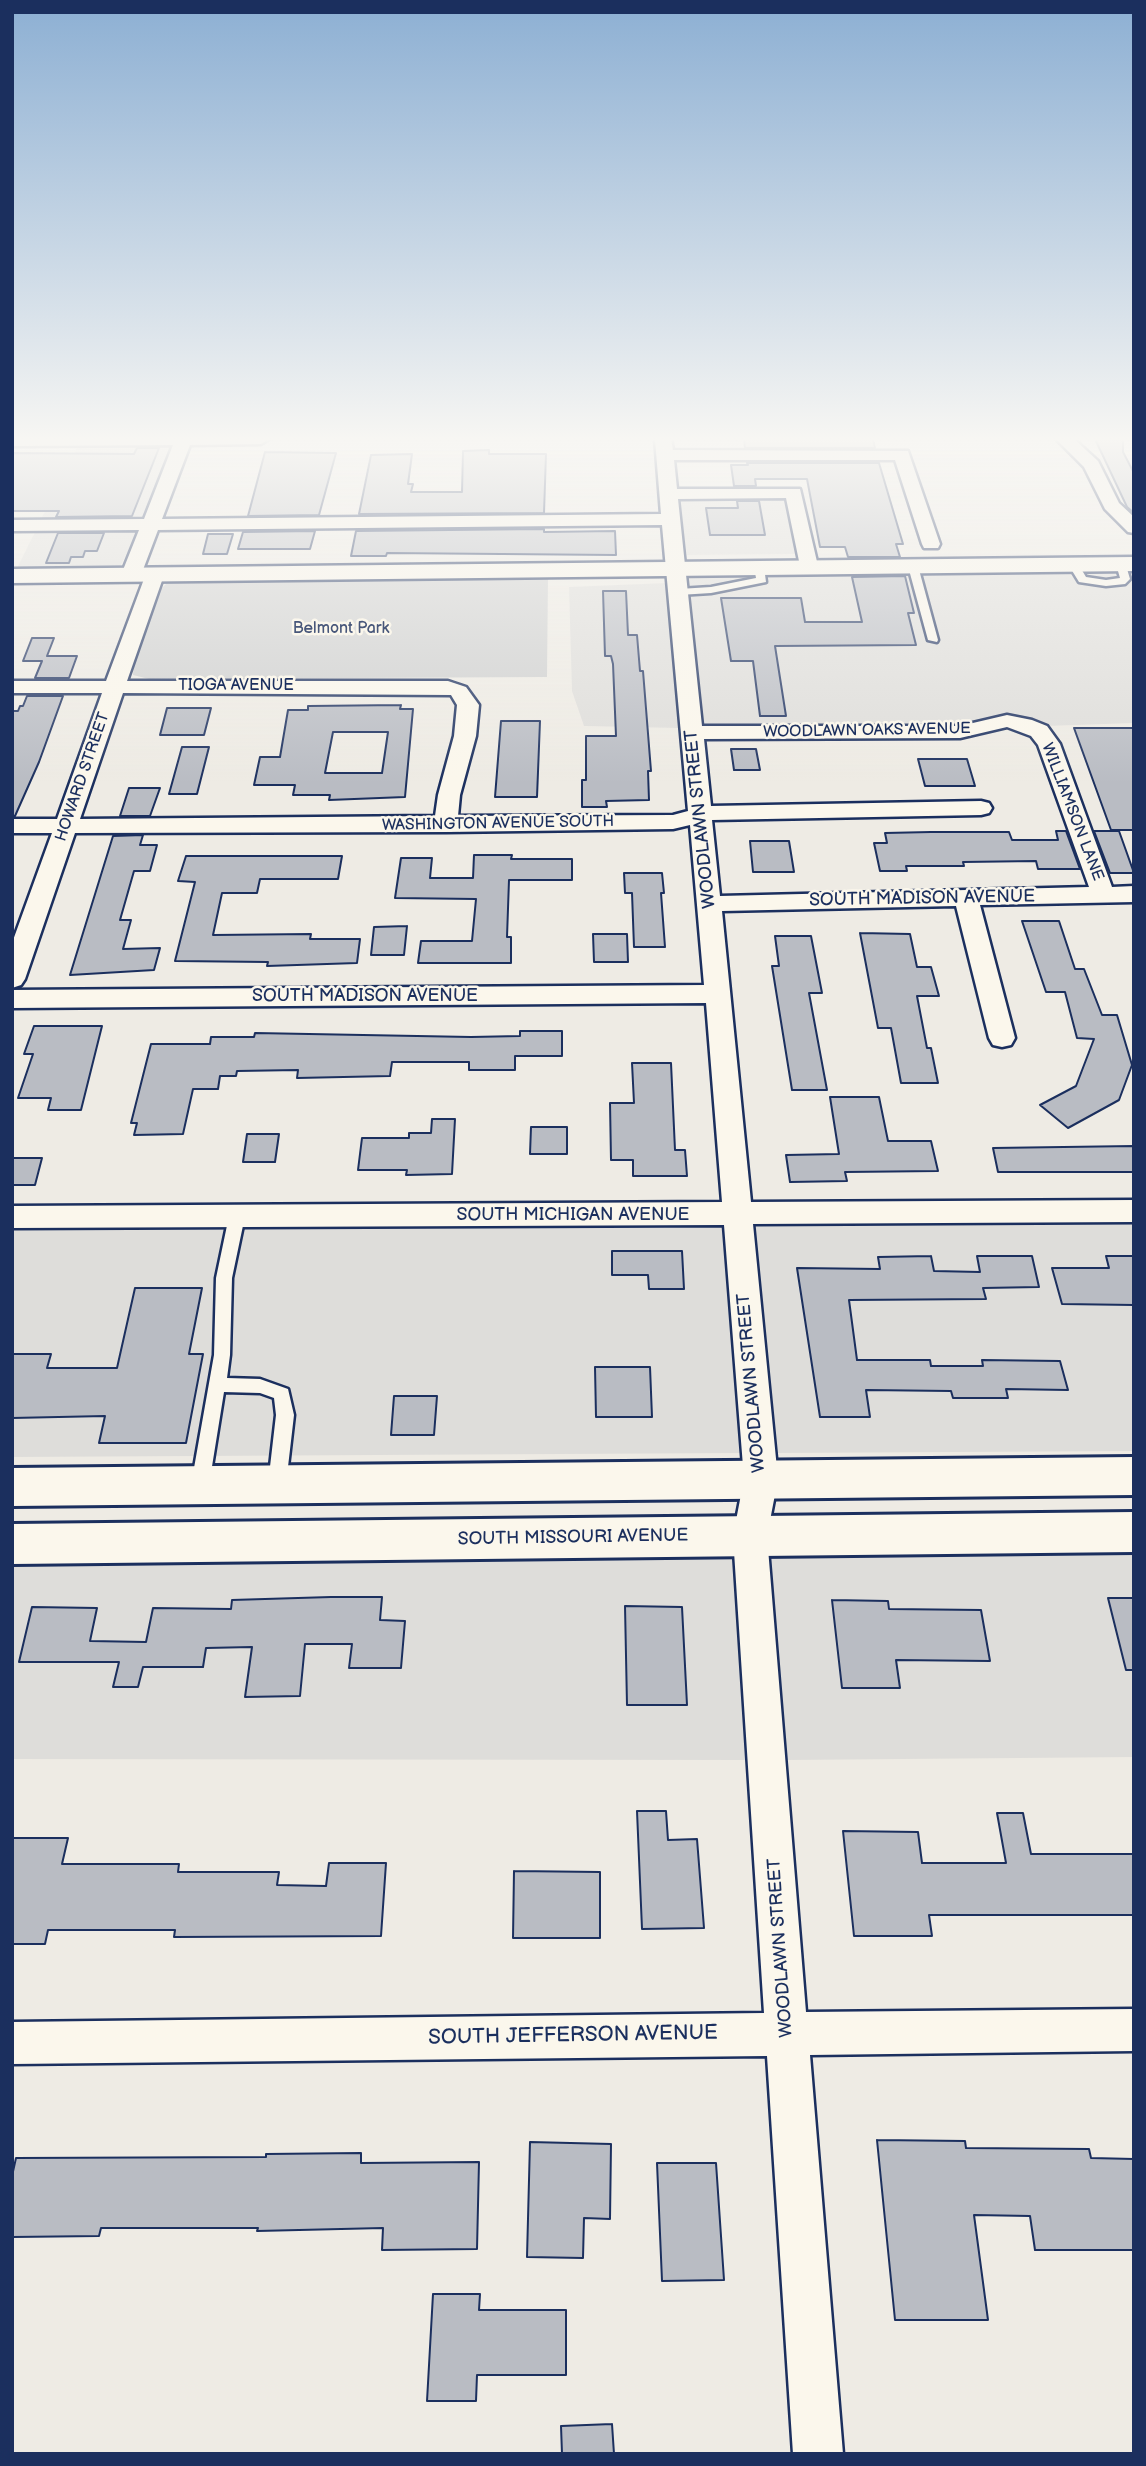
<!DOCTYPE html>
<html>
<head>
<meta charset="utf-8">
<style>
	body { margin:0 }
	#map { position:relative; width:1146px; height:2466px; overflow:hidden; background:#eeebe4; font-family:"Balsamiq Sans",sans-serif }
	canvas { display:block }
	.frame { position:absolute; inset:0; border:14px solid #1b2f5e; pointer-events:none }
</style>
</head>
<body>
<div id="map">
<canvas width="1146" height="2466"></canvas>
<div class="frame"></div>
</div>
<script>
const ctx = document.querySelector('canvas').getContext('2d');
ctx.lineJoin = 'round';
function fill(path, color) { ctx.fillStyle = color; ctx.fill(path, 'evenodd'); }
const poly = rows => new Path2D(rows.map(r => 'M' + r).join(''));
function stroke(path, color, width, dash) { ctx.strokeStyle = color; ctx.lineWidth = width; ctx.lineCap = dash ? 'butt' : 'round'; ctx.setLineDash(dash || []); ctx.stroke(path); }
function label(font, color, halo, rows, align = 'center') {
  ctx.font = font + ' "Balsamiq Sans",sans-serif'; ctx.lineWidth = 5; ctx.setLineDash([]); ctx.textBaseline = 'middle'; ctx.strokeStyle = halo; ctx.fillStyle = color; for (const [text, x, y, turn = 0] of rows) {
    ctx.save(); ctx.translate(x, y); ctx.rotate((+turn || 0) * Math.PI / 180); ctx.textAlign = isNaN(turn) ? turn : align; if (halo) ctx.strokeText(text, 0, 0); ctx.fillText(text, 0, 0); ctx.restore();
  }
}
const built = poly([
	[174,443,142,521,40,521,79,444],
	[785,497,797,554,687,555,677,498],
	[139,529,118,571,15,572,36,530],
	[1134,568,1134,723,1046,726,1001,716,956,726,703,727,687,574],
	[668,583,680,728,584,726,572,691,569,587],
	[1134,1223,1134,1451,776,1453,754,1225],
	[723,1225,742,1453,12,1457,12,1229],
	[1134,1547,1134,1757,787,1760,769,1550],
	[733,1551,747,1760,12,1759,12,1559]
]);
const green = poly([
	[548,578,547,677,149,679,133,675,134,662,159,591,166,584,179,581]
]);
const building = poly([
	[744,439,873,439,875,448,745,448,744,439],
	[1095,439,1123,439,1123,452,1134,473,1134,513,1127,507,1095,439],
	[137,448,159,448,132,516,56,517,59,511,12,511,12,453,134,454,137,448],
	[489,450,489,454,546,454,544,513,359,514,371,455,412,454,408,484,413,484,411,492,462,492,463,451,489,450],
	[265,452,336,453,319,515,248,516,265,452],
	[747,463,879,463,903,544,896,544,900,557,848,557,845,547,820,547,807,479,755,479,756,486,734,486,731,465,748,465,747,463],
	[737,501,759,501,765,535,710,535,706,508,738,508,737,501],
	[544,529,544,532,615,531,616,555,387,553,386,556,351,556,356,531,544,529],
	[315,531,310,549,238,549,243,532,315,531],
	[58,533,104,533,97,551,85,551,83,557,71,557,69,563,46,563,58,533],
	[208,534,233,534,227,554,203,554,208,534],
	[905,576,914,613,908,613,916,645,775,646,786,716,760,716,753,661,731,661,721,598,801,598,805,622,862,622,852,577,905,576],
	[603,591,626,591,628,635,637,635,640,671,643,671,651,771,648,771,649,800,606,801,607,807,582,807,582,780,586,780,586,736,616,736,613,664,611,656,605,656,603,591],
	[32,638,54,638,47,656,77,656,69,678,35,678,42,661,23,661,32,638],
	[27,696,63,696,39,762,15,816,12,816,12,711,18,711,20,706,23,706,27,696],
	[401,705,400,709,413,709,405,797,329,800,330,795,293,795,295,785,254,785,260,757,280,757,288,710,308,710,308,706,401,705],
	[333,732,388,732,382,773,325,773,333,732],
	[167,708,211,708,204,735,160,735,167,708],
	[501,721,540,721,537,797,495,797,501,721],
	[1074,728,1134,728,1134,830,1111,830,1074,728],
	[182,747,209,747,197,794,169,794,182,747],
	[731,749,756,749,760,770,734,770,731,749],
	[918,759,967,759,975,786,925,786,918,759],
	[129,788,160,788,150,816,120,816,129,788],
	[1056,831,1066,831,1080,869,1038,869,1036,861,963,862,964,866,906,866,907,871,880,871,874,843,887,843,885,833,931,832,1009,832,1012,840,1058,840,1056,831],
	[1094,831,1119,831,1134,873,1110,873,1094,831],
	[143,835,140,845,157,845,150,871,134,871,120,920,131,920,123,949,160,948,154,970,70,975,113,836,143,835],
	[750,841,789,841,794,872,753,872,750,841],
	[474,855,512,855,511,859,572,859,572,880,509,880,507,937,511,937,511,963,418,963,421,941,472,941,476,899,395,898,401,858,432,858,430,878,473,878,474,855],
	[186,856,342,856,338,879,260,879,257,893,222,893,213,935,311,934,310,939,360,939,357,963,267,966,268,962,175,961,195,882,178,881,186,856],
	[624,873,662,873,664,893,661,893,665,947,634,947,632,893,625,893,624,873],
	[1022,921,1059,921,1075,969,1084,969,1102,1015,1117,1015,1132,1065,1119,1100,1068,1128,1040,1105,1076,1086,1094,1039,1077,1038,1065,992,1046,992,1022,921],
	[407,926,404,955,371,955,374,927,407,926],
	[860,933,910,934,917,967,931,967,939,996,917,996,927,1048,931,1048,938,1083,901,1083,891,1028,878,1028,860,933],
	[593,934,627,934,628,962,594,962,593,934],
	[775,936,811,936,822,993,809,993,827,1090,792,1090,772,966,779,966,775,936],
	[34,1026,102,1026,81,1110,48,1110,51,1098,18,1098,33,1054,24,1054,34,1026],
	[520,1031,562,1031,562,1056,515,1056,515,1070,469,1070,469,1062,392,1062,390,1076,297,1078,298,1070,237,1071,236,1076,220,1076,218,1089,193,1089,183,1134,134,1135,137,1123,131,1123,151,1044,210,1044,211,1037,254,1037,255,1033,471,1037,520,1036,520,1031],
	[632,1063,671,1063,675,1150,685,1150,687,1176,633,1176,633,1160,611,1160,610,1103,634,1103,632,1063],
	[830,1097,879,1097,888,1141,931,1141,938,1171,845,1172,847,1181,790,1182,786,1155,839,1154,830,1097],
	[432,1119,455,1119,452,1174,406,1175,407,1170,358,1170,362,1138,409,1138,409,1133,431,1133,432,1119],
	[531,1127,567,1127,567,1154,530,1154,531,1127],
	[247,1134,279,1134,275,1162,243,1162,247,1134],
	[1134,1146,1134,1172,998,1172,993,1148,1134,1146],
	[12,1158,42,1158,35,1185,12,1185,12,1158],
	[612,1251,682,1251,684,1289,649,1289,648,1275,612,1275,612,1251],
	[931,1256,934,1271,980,1272,977,1256,1032,1256,1039,1287,983,1288,986,1299,849,1300,857,1360,930,1360,931,1366,983,1366,982,1360,1060,1361,1068,1390,1006,1389,1008,1398,953,1398,951,1391,866,1390,870,1417,820,1417,797,1268,880,1269,878,1257,931,1256],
	[1106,1256,1134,1256,1134,1305,1062,1304,1052,1268,1109,1268,1106,1256],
	[135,1288,202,1288,189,1354,203,1354,186,1443,99,1443,105,1416,12,1418,12,1354,51,1354,47,1368,117,1368,135,1288],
	[595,1367,650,1367,652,1417,596,1417,595,1367],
	[394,1396,437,1396,434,1435,391,1435,394,1396],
	[331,1597,382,1597,380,1620,405,1621,401,1668,349,1668,352,1644,305,1644,300,1696,245,1697,252,1647,206,1648,203,1667,143,1667,138,1687,113,1687,119,1662,19,1662,32,1607,97,1608,90,1641,146,1642,153,1608,231,1609,232,1600,331,1597],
	[1108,1598,1134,1598,1134,1670,1126,1670,1108,1598],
	[832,1600,888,1601,889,1609,981,1610,990,1661,896,1660,900,1688,842,1688,832,1600],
	[625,1606,682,1607,687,1705,627,1705,625,1606],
	[637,1811,666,1811,668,1840,697,1839,704,1928,642,1929,637,1811],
	[997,1813,1023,1813,1031,1854,1134,1854,1134,1915,929,1915,932,1936,854,1936,843,1831,918,1832,922,1863,1006,1863,997,1813],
	[12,1838,68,1838,62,1864,179,1864,178,1872,279,1872,277,1885,326,1886,329,1863,386,1863,381,1936,174,1937,175,1930,48,1930,45,1944,12,1944,12,1838],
	[514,1871,600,1872,600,1938,513,1938,514,1871],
	[877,2140,965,2141,966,2148,1089,2149,1091,2158,1134,2159,1134,2250,1035,2250,1030,2216,974,2215,988,2320,895,2320,877,2140],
	[530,2142,611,2144,610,2219,584,2218,583,2258,527,2257,530,2142],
	[361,2153,361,2163,479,2162,477,2249,382,2250,383,2228,257,2231,258,2228,101,2228,99,2236,12,2237,12,2176,16,2158,266,2157,266,2154,361,2153],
	[657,2163,716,2163,724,2280,662,2281,657,2163],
	[433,2294,480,2294,479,2310,566,2310,566,2375,477,2375,476,2401,427,2401,433,2294],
	[612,2424,614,2454,562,2454,561,2426,612,2424]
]);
const service = poly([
	[1073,561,1077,562,1086,577,1106,580,1120,578,1116,564,1125,562,1130,579,1125,584,1106,586,1079,582,1068,564,1073,561],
	[913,563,918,566,938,640,937,642,928,640,908,566,913,563],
	[759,564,764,567,766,582,711,593,679,595,674,592,679,589,711,587,756,578,754,567,759,564],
	[237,1210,243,1212,245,1216,232,1278,230,1355,227,1378,260,1379,288,1389,294,1415,286,1484,283,1490,277,1492,271,1490,268,1484,276,1415,274,1398,260,1393,224,1392,209,1485,206,1491,200,1493,194,1491,191,1485,214,1355,216,1278,229,1216,231,1212,237,1210]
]);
const minor = poly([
	[12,439,269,439,261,444,190,445,162,519,661,514,655,439,671,439,673,450,908,451,940,544,938,548,924,548,922,544,895,460,674,460,677,489,800,489,818,566,809,572,800,566,786,498,678,499,702,726,960,726,1007,715,1032,720,1047,726,1060,744,1112,887,1134,886,1134,902,980,905,1015,1038,1011,1045,1002,1047,993,1045,989,1038,956,906,722,911,751,1202,1134,1200,1134,1222,753,1224,778,1479,767,1536,806,2012,1134,2009,1134,2051,810,2055,843,2454,793,2454,767,2056,12,2064,12,2022,764,2013,733,1536,744,1479,724,1225,12,1228,12,1206,722,1202,706,1003,12,1008,12,990,704,985,690,825,673,829,446,832,75,833,25,979,21,985,12,988,12,943,52,833,12,833,12,819,57,819,102,693,12,693,12,681,106,681,147,571,154,569,164,575,127,681,448,681,466,687,479,705,476,736,460,795,458,816,673,815,688,811,662,525,158,530,141,575,131,581,121,575,139,530,12,531,12,520,144,519,173,445,12,446,12,439],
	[123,693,451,695,457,705,454,736,438,795,435,816,80,819,123,693],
	[1007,727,1031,736,1038,745,1089,887,720,896,712,820,981,815,989,813,992,808,989,803,981,801,711,806,704,739,960,738,1007,727],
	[1056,439,1074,439,1098,461,1119,503,1134,517,1134,533,1128,532,1105,509,1084,467,1056,439]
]);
const tertiary = poly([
	[1134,557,1134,571,12,583,12,569,1134,557]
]);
const primary = poly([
	[1134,1457,1134,1495,12,1506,12,1468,1134,1457],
	[1134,1512,1134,1552,12,1564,12,1524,1134,1512]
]);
const farParknames = [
	["Belmont Park",341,629]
];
const farStreetnames = [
	["TIOGA AVENUE",236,686],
	["WOODLAWN OAKS AVENUE",867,731,-1],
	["HOWARD STREET",83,777,-71],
	["WILLIAMSON LANE",1072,812,69],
	["WASHINGTON AVENUE SOUTH",498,824,-1]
];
const streetNames = [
	["WOODLAWN STREET",701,819,-96],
	["SOUTH MADISON AVENUE",922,899,-1],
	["SOUTH MADISON AVENUE",365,996],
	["SOUTH MICHIGAN AVENUE",573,1215],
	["WOODLAWN STREET",752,1383,-95],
	["SOUTH MISSOURI AVENUE",573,1538,-1],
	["WOODLAWN STREET",781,1948,-94]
];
const nearStreetnames = [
	["SOUTH JEFFERSON AVENUE",573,2036,-1]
];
fill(built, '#deddda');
fill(green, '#cecfcf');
fill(building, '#b9bcc3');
stroke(building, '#1b2f5e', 2);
stroke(service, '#1b2f5e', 5);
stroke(minor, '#1b2f5e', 5);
stroke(tertiary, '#1b2f5e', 5);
stroke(primary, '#1b2f5e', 6);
fill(service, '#fbf7ec');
fill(minor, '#fbf7ec');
fill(tertiary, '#fbf7ec');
fill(primary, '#fbf7ec');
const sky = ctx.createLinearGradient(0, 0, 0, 784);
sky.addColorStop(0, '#8cafd3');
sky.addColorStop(0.56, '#f7f6f3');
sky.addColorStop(1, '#f7f6f300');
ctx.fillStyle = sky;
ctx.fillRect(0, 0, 1146, 784);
label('16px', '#48577a', '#fbf7ec', farParknames);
label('16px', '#1b2f5e', '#fbf7ec', farStreetnames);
label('18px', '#1b2f5e', '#fbf7ec', streetNames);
label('21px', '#1b2f5e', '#fbf7ec', nearStreetnames);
</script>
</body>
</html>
